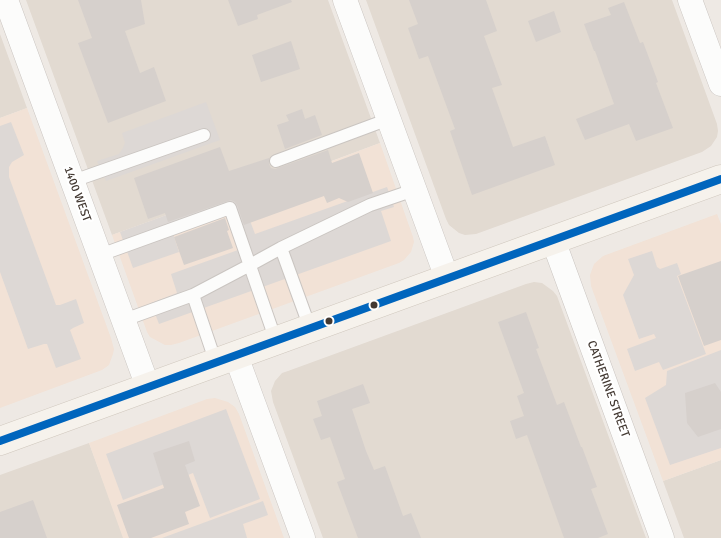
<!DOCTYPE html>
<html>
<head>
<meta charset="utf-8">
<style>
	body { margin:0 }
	canvas { display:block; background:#eee9e4 }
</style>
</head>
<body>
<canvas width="721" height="538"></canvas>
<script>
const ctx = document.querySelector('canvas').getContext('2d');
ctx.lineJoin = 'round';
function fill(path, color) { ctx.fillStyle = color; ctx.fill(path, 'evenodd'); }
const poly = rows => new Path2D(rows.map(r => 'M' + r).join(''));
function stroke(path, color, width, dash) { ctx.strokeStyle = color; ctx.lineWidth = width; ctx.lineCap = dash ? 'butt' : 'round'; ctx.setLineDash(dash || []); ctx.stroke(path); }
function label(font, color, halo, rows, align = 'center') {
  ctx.font = font + ' Signika,sans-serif'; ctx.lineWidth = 4.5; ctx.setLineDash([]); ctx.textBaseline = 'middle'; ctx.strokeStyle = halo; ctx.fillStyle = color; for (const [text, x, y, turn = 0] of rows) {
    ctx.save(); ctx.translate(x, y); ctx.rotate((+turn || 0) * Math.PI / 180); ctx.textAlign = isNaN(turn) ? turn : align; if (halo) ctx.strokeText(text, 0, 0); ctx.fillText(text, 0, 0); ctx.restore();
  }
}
const residential = poly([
	[26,0,328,0,380,143,240,195,238,189,112,235],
	[366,0,672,0,717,124,718,131,717,137,711,146,702,152,476,234,465,235,459,233,449,225,446,219],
	[0,34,27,108,0,118],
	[534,282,542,283,553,291,557,296,646,538,323,538,273,402,271,391,275,381,282,373,288,371,526,284],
	[89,443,124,538,0,538,0,475],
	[721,460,721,538,684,538,663,481]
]);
const commercial = poly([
	[27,108,111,338,114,349,113,354,109,365,102,370,0,408,0,118],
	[380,143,413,237,414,242,411,252,404,260,399,263,179,343,171,345,165,345,150,337,147,332,112,235,238,189,241,195],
	[717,214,721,224,721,460,663,481,591,286,590,275,594,264,603,256],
	[215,398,228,402,235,407,239,414,284,538,123,538,89,443,207,399]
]);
const parking = poly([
	[206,102,220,140,106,181,97,161,119,154,123,148,125,143,122,133],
	[11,122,24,155,12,162,9,167,9,177,56,305,60,305,76,299,84,323,73,328,70,330,81,359,56,368,47,344,44,344,28,349,0,272,0,126],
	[387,187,394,207,381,211,391,241,159,324,151,303,177,293,171,274,238,250,226,216,173,234,179,252,133,268,120,232,238,189,255,234],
	[652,251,657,267,660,269,677,263,681,274,677,276,706,354,663,370,659,362,635,371,627,349,656,338,654,334,639,339,623,295,634,275,628,259],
	[721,350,721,448,670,465,645,398,666,385,667,371],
	[226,409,260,499,210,518,193,473,123,500,106,454],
	[263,501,268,515,243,524,247,538,162,538]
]);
const building = poly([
	[78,0,141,0,145,24,125,31,140,73,154,67,166,101,108,123,78,43,92,38],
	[228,0,291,0,292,2,257,15,258,19,238,26],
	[409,0,486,0,497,31,484,36,502,85,492,88,513,147,545,136,555,165,472,195,450,131,455,129,428,56,419,59,408,28,418,24],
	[624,2,640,43,643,42,658,82,656,83,673,128,636,141,629,124,585,140,576,119,614,104,595,51,594,51,584,24,611,15,608,8],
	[554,11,561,32,536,42,528,21],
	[291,41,300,69,261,82,252,55],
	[302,109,305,119,315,115,322,135,285,149,277,125,289,121,286,115],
	[220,147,229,171,269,158,269,164,271,168,275,169,328,150,332,163,359,153,373,193,348,202,339,198,327,203,324,196,244,225,237,205,235,202,231,200,168,222,165,213,148,219,134,178],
	[225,218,229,230,227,231,233,248,184,265,174,237],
	[721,261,721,340,704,346,678,276],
	[526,312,539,348,536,349,557,405,564,402,581,447,582,447,597,487,591,489,608,534,598,538,564,538,527,435,516,439,510,421,524,416,517,396,524,393,498,322],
	[715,383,721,392,721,429,698,437,687,423,685,393],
	[363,384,370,403,352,409,366,451,374,470,385,466,403,516,411,513,421,538,358,538,337,482,345,479,330,437,321,440,313,419,322,416,317,401],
	[189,441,195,461,185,465,200,506,185,512,189,524,151,538,129,538,117,505,164,488,153,453],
	[33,500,47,538,0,538,0,512]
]);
const lane = poly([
	[276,161,389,119],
	[73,181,204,135],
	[100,255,230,208,276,341],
	[124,320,193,295],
	[310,328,281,248,370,205,414,190],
	[216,363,193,295,250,265,281,248]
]);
const street = poly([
	[6,0,148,387],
	[345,0,447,278],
	[690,0,721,84],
	[553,240,662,538],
	[236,356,303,538]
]);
const secondary = poly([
	[0,441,721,179]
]);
const bus1 = poly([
	[0,441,721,179]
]);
const markers = [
	[374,305,4.5,"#433932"],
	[329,321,4.5,"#433932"]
];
const streetNames = [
	["1400 WEST",77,194,70],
	["CATHERINE STREET",608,389,70]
];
fill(residential, '#e2dad1');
fill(commercial, '#f2e2d6');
fill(parking, '#ddd8d5');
fill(building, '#d6d0cc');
stroke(lane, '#cac5c1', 14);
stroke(street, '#cac5c1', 25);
stroke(secondary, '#cfc7bd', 29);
stroke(lane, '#fcfcfb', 12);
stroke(street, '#fcfcfb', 24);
stroke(secondary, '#f6f2ec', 28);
stroke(bus1, '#0065bd', 8);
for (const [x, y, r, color] of markers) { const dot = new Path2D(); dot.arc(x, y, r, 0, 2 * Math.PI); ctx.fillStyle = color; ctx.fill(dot); stroke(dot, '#fff', 2); }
label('12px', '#433932', '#fff', streetNames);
</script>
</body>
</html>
